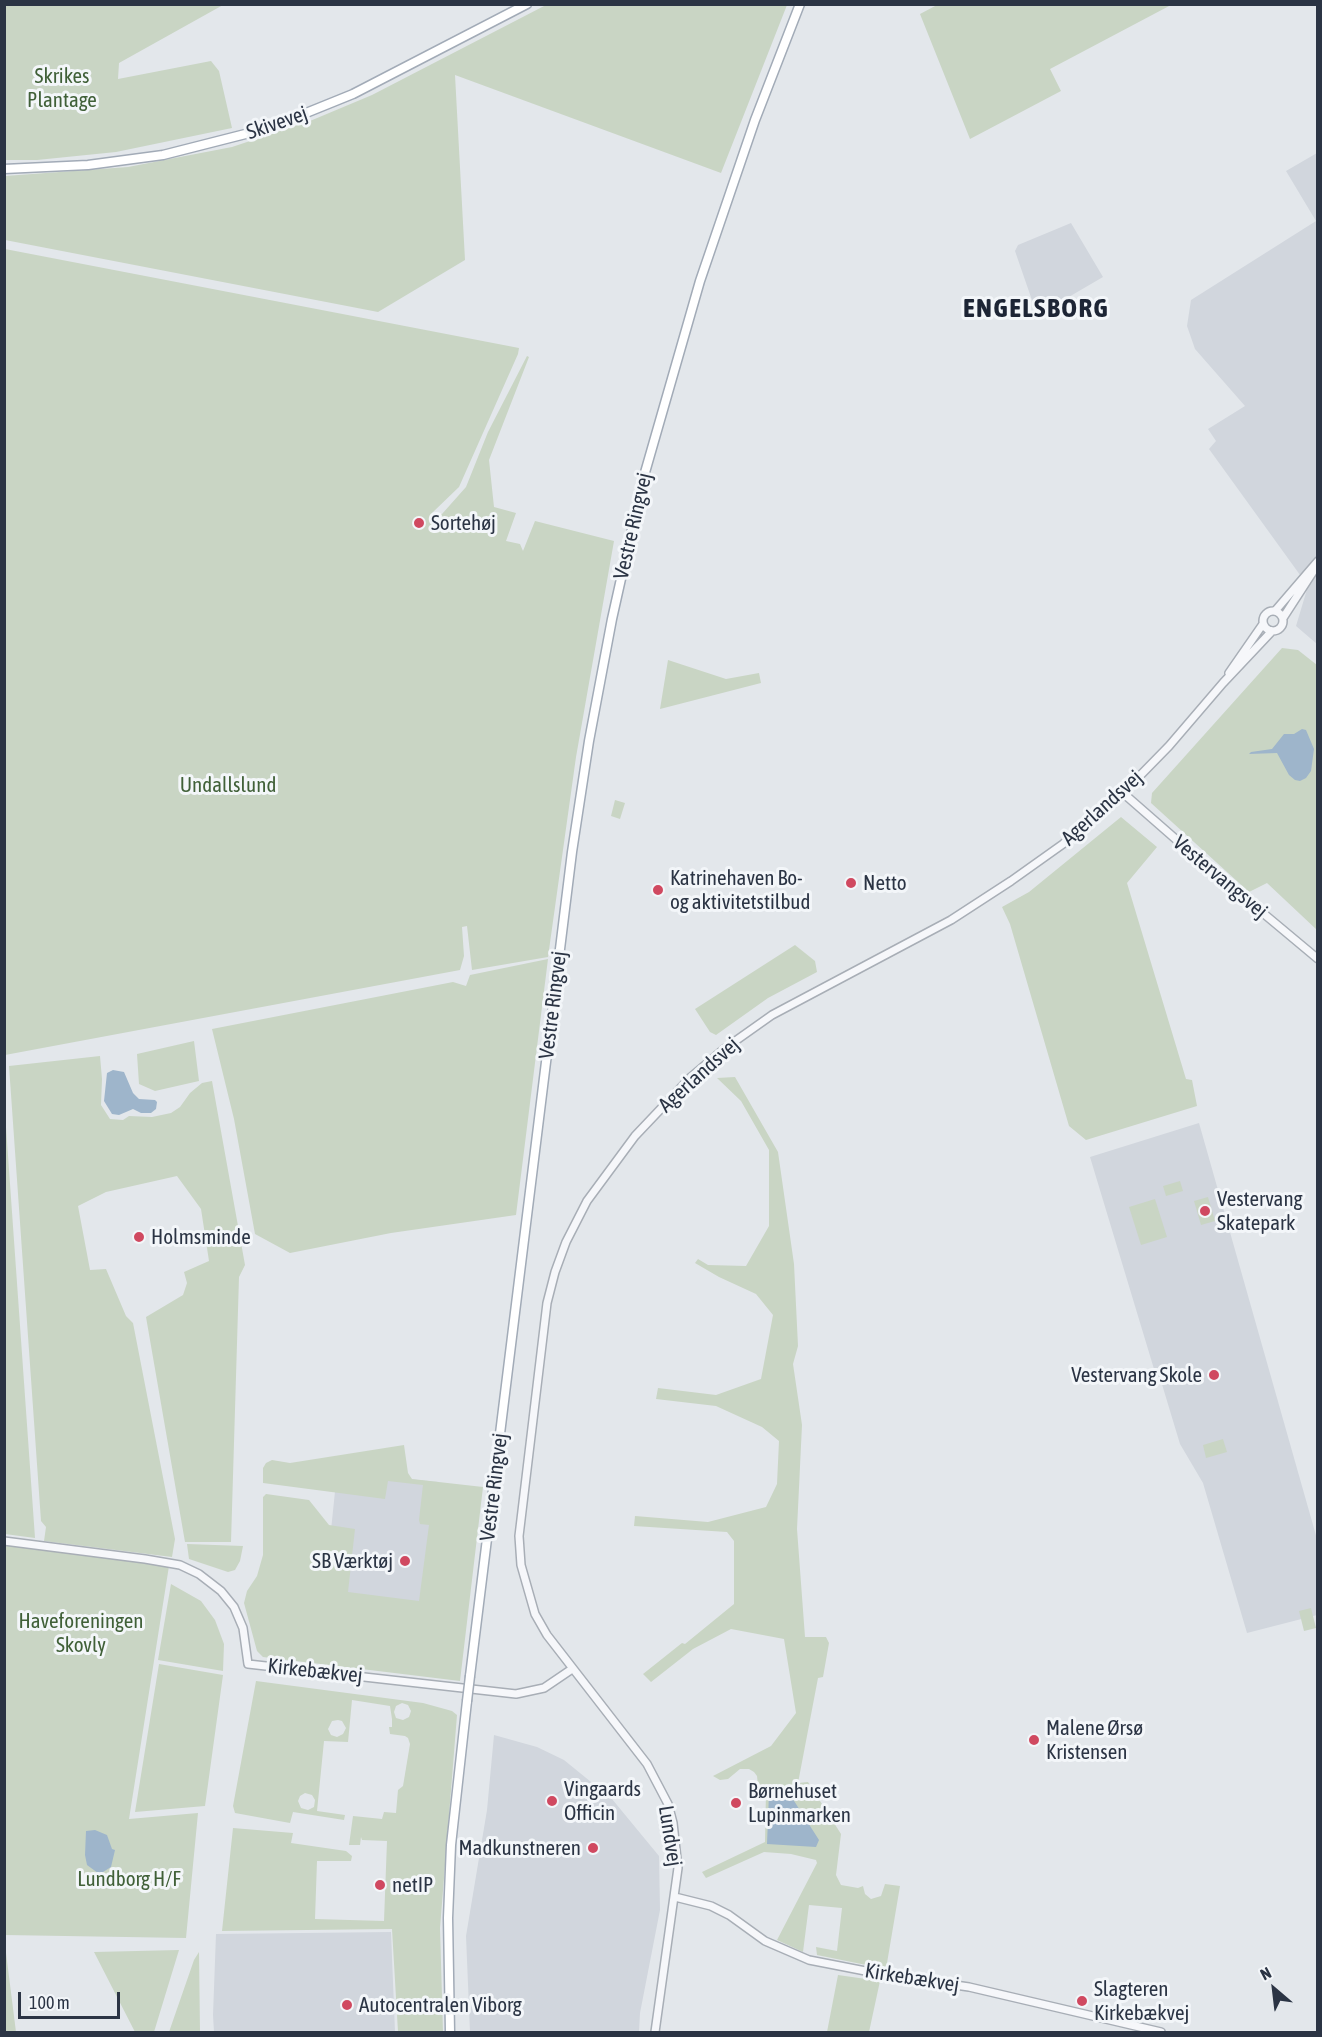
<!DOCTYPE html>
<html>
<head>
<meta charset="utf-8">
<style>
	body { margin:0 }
	#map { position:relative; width:1322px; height:2037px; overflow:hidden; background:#e3e7eb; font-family:"Asap Condensed",sans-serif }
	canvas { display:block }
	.frame { position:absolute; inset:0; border:6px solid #2b3444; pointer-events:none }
	.north { position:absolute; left:1244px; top:1959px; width:60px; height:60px; -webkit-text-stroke:4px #f3f6f9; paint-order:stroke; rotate:332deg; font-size:16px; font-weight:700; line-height:24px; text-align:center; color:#2b3444 }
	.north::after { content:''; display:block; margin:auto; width:21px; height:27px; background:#2b3444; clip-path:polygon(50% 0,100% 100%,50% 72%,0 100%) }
	.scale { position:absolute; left:18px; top:1992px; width:102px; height:27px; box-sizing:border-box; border:3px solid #2b3444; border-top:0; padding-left:8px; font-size:18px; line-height:21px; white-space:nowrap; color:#2b3444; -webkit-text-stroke:4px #f3f6f9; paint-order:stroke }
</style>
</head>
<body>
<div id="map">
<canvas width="1322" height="2037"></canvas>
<div class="frame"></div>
<div class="north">N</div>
<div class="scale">100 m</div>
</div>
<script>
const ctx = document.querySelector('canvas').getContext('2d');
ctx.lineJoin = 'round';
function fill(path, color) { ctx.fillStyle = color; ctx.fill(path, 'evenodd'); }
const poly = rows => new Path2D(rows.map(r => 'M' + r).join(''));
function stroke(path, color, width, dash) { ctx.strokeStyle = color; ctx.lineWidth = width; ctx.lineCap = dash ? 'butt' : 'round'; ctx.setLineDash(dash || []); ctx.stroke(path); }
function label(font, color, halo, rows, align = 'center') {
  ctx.font = font + ' "Asap Condensed",sans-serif'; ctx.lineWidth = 6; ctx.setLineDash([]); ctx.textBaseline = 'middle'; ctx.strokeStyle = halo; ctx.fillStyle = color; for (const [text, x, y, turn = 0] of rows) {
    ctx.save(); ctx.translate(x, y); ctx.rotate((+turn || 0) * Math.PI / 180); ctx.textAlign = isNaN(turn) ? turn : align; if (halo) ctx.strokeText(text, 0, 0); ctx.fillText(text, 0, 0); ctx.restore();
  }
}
const built = poly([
	[1317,153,1317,644,1296,626,1308,586,1209,449,1216,441,1208,429,1245,406,1195,349,1187,326,1191,300,1316,221,1286,171],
	[1071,223,1103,277,1043,312,1034,306,1015,251,1018,245],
	[1199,1123,1317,1539,1317,1615,1247,1633,1203,1483,1180,1444,1161,1381,1154,1369,1090,1157],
	[337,1472,439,1482,426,1609,324,1598],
	[494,1735,537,1747,564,1760,612,1799,659,1856,660,1910,640,2013,639,2032,470,2032,466,1936,487,1810],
	[391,1932,395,2032,214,2032,213,2015,216,1934]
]);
const green = poly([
	[4,5,223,5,119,63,118,79,211,61,219,71,232,128,116,152,37,160,5,160],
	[546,5,787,5,721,173,455,75,465,260,378,312,5,240,5,176,128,167,232,147,310,121,372,95],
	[937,5,937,4,1171,5,1050,69,1061,91,970,139,920,14],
	[5,249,519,348,518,354,459,487,432,513,442,514,466,487,488,432,527,356,529,357,489,460,494,507,516,513,506,541,520,544,523,551,535,521,614,541,576,757,548,957,472,970,467,926,462,927,464,956,460,970,5,1055],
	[1282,648,1298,650,1317,665,1317,930,1267,883,1249,892,1151,803,1152,793],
	[668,660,726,679,759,673,761,683,660,709],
	[615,800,625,803,620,819,611,816],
	[1121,817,1157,847,1127,883,1186,1079,1192,1080,1197,1106,1086,1140,1069,1126,1010,924,1002,907,1029,892],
	[795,945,815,961,817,972,768,998,716,1035,710,1032,695,1009],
	[548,959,516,1215,391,1233,290,1253,255,1234,234,1119,212,1029,453,982,466,986,470,975],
	[194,1041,199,1081,155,1091,139,1084,137,1054],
	[100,1056,102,1079,101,1105,110,1119,123,1120,129,1116,152,1117,171,1113,180,1107,190,1093,202,1083,212,1081,245,1265,239,1277,231,1542,185,1542,146,1317,183,1295,187,1283,184,1272,209,1261,201,1209,177,1176,106,1192,78,1206,90,1270,106,1269,126,1316,133,1323,175,1539,172,1557,44,1541,46,1527,41,1521,9,1066],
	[735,1077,778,1152,794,1264,798,1346,793,1364,802,1425,797,1529,805,1637,826,1637,829,1643,823,1677,818,1678,798,1783,808,1782,841,1834,836,1875,841,1885,858,1888,863,1886,865,1894,871,1899,881,1896,885,1884,900,1886,886,1969,817,1955,816,1947,837,1951,842,1908,809,1905,803,1952,777,1940,817,1863,816,1860,791,1854,764,1852,706,1878,702,1872,765,1842,766,1791,756,1791,758,1785,757,1776,754,1772,749,1769,740,1769,728,1779,720,1780,713,1776,771,1746,796,1713,784,1639,731,1629,693,1649,651,1682,643,1674,682,1643,685,1644,734,1604,734,1541,727,1532,634,1526,635,1516,708,1522,766,1507,777,1484,779,1441,762,1427,716,1406,656,1399,658,1388,716,1395,761,1379,773,1315,756,1294,719,1277,695,1263,698,1259,708,1265,746,1266,769,1226,769,1150,741,1101,717,1078],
	[5,1113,35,1538,5,1534],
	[1180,1181,1183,1191,1166,1196,1163,1186],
	[1208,1197,1215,1221,1201,1225,1194,1201],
	[1155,1199,1167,1237,1141,1245,1129,1207],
	[1223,1439,1227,1452,1206,1458,1203,1445],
	[404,1445,408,1473,412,1479,483,1487,460,1681,263,1657,257,1651,244,1603,247,1591,257,1576,263,1555,263,1497,266,1494,309,1500,329,1525,355,1529,348,1592,419,1601,429,1525,420,1524,419,1520,423,1485,388,1481,385,1499,263,1483,263,1468,266,1463,272,1460,290,1463],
	[187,1544,243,1546,240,1561,235,1570,228,1572,189,1559],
	[5,1545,169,1566,129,1819,198,1813,186,1938,5,1935],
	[171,1584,201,1601,215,1620,224,1644,223,1671,158,1660],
	[1311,1608,1316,1628,1304,1631,1299,1611],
	[159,1664,223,1675,205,1806,135,1812],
	[256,1681,423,1703,452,1711,457,1715,440,1928,443,2032,398,2032,392,1929,222,1931,233,1828,293,1833,291,1843,346,1851,352,1856,351,1861,317,1861,315,1919,384,1921,387,1841,362,1840,361,1837,360,1845,349,1845,353,1816,382,1819,384,1812,396,1813,398,1790,403,1786,410,1744,408,1738,405,1736,390,1734,389,1727,392,1727,392,1719,390,1706,352,1700,348,1742,324,1741,317,1811,345,1815,344,1820,293,1812,290,1823,235,1813,233,1806],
	[402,1703,408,1705,411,1711,409,1717,403,1720,396,1718,394,1712,396,1706],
	[338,1720,342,1721,346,1728,343,1734,337,1737,331,1735,328,1729,332,1721],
	[305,1793,312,1795,315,1800,314,1807,308,1810,301,1808,298,1801,300,1796],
	[4,1945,5,1945,16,2032,5,2032],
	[179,1950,154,2032,135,2032,94,1952],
	[199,1952,200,2032,169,2032,194,1960],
	[838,1975,880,1981,869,2032,827,2032]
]);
const water = poly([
	[1302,729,1306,730,1314,749,1311,771,1306,778,1300,781,1295,780,1289,775,1277,753,1249,754,1251,752,1272,749,1284,734,1294,734],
	[113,1070,124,1072,133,1093,139,1099,155,1100,157,1102,156,1109,151,1113,141,1113,133,1109,119,1115,112,1114,104,1101,107,1073],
	[789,1793,819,1840,816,1847,767,1844,769,1794],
	[95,1830,107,1835,112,1849,115,1850,111,1867,103,1872,98,1873,87,1865,85,1855,86,1831]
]);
const tertiary = poly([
	'1263 621a10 10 0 1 1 20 0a10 10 0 1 1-20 0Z',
	[1275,611,1318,561],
	[1283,618,1316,567],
	[1229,673,1263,624],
	[1123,793,1203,863,1318,959],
	[4,1541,145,1559,180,1565,199,1574,221,1591,234,1607,243,1628,248,1664,516,1694,544,1688,572,1669],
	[675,1897,711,1906,729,1915,765,1941,809,1960,886,1975,969,1987,1161,2032],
	[655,2032,678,1868,673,1823,668,1804,647,1764,547,1635,535,1614,521,1565,519,1536,547,1303,555,1272,566,1242,587,1201,635,1136,691,1077,724,1049,772,1015,951,920,1011,881,1063,844,1123,793,1169,746,1223,683,1272,631]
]);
const primary = poly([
	[4,169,88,165,163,155,269,128,353,94,527,4],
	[470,1676,572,852,589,741,612,619,644,476,700,281,755,120,800,4],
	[450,2032,448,1918,451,1845,467,1701]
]);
const primaryBridge = poly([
	[467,1701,470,1676]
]);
const markers = [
	[419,523,6,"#d04960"],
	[851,883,6,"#d04960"],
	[658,890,6,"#d04960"],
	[1205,1211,6,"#d04960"],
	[139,1237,6,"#d04960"],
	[1214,1375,6,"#d04960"],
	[405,1561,6,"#d04960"],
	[1034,1740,6,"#d04960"],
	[552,1801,6,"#d04960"],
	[736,1803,6,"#d04960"],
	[593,1848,6,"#d04960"],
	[380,1885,6,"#d04960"],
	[1082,2001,6,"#d04960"],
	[347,2005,6,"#d04960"]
];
const parkNames = [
	["Skrikes",62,76],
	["Plantage",62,100],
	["Undallslund",228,785],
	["Haveforeningen",81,1621],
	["Skovly",81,1645],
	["Lundborg H/F",129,1879]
];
const streetNames = [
	["Skivevej",277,123,-19],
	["Vestre Ringvej",633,526,-77],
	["Agerlandsvej",1102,808,-42],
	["Vestervangsvej",1220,877,40],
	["Vestre Ringvej",553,1005,-83],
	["Agerlandsvej",699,1075,-42],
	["Vestre Ringvej",494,1487,-83],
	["Kirkebækvej",315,1671,6],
	["Lundvej",670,1836,81],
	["Kirkebækvej",912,1978,9]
];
const poiNames = [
	["Sortehøj",431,523],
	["Katrinehaven Bo-",670,878],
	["og aktivitetstilbud",670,902],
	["Netto",863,883],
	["Vestervang",1217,1199],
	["Skatepark",1217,1223],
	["Holmsminde",151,1237],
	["Vestervang Skole",1202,1375,"right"],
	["SB Værktøj",393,1561,"right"],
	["Malene Ørsø",1046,1728],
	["Kristensen",1046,1752],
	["Vingaards",564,1789],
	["Officin",564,1813],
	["Børnehuset",748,1791],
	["Lupinmarken",748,1815],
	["Madkunstneren",581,1848,"right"],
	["netIP",392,1885],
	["Slagteren",1094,1989],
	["Kirkebækvej",1094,2013],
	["Autocentralen Viborg",359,2005]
];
const districtNames = [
	["ENGELSBORG",1036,308]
];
fill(built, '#d1d6dd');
fill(green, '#c9d5c4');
fill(water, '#9eb5cb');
stroke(tertiary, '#a8aeb6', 10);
stroke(primary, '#a2abb7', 11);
stroke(tertiary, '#f6f7fa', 7);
stroke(primary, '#fff', 8);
stroke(primaryBridge, '#a2abb7', 11, []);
stroke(primaryBridge, '#fff', 8);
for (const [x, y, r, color] of markers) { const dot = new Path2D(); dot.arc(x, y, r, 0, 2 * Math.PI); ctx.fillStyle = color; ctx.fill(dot); stroke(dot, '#f3f6f9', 2); }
label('21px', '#406038', '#f3f6f9', parkNames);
label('21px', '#2b3444', '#f3f6f9', streetNames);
label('21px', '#2b3444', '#f3f6f9', poiNames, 'left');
ctx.letterSpacing = '1.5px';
label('bold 27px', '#1d2535', '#f3f6f9', districtNames);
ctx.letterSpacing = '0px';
</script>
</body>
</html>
